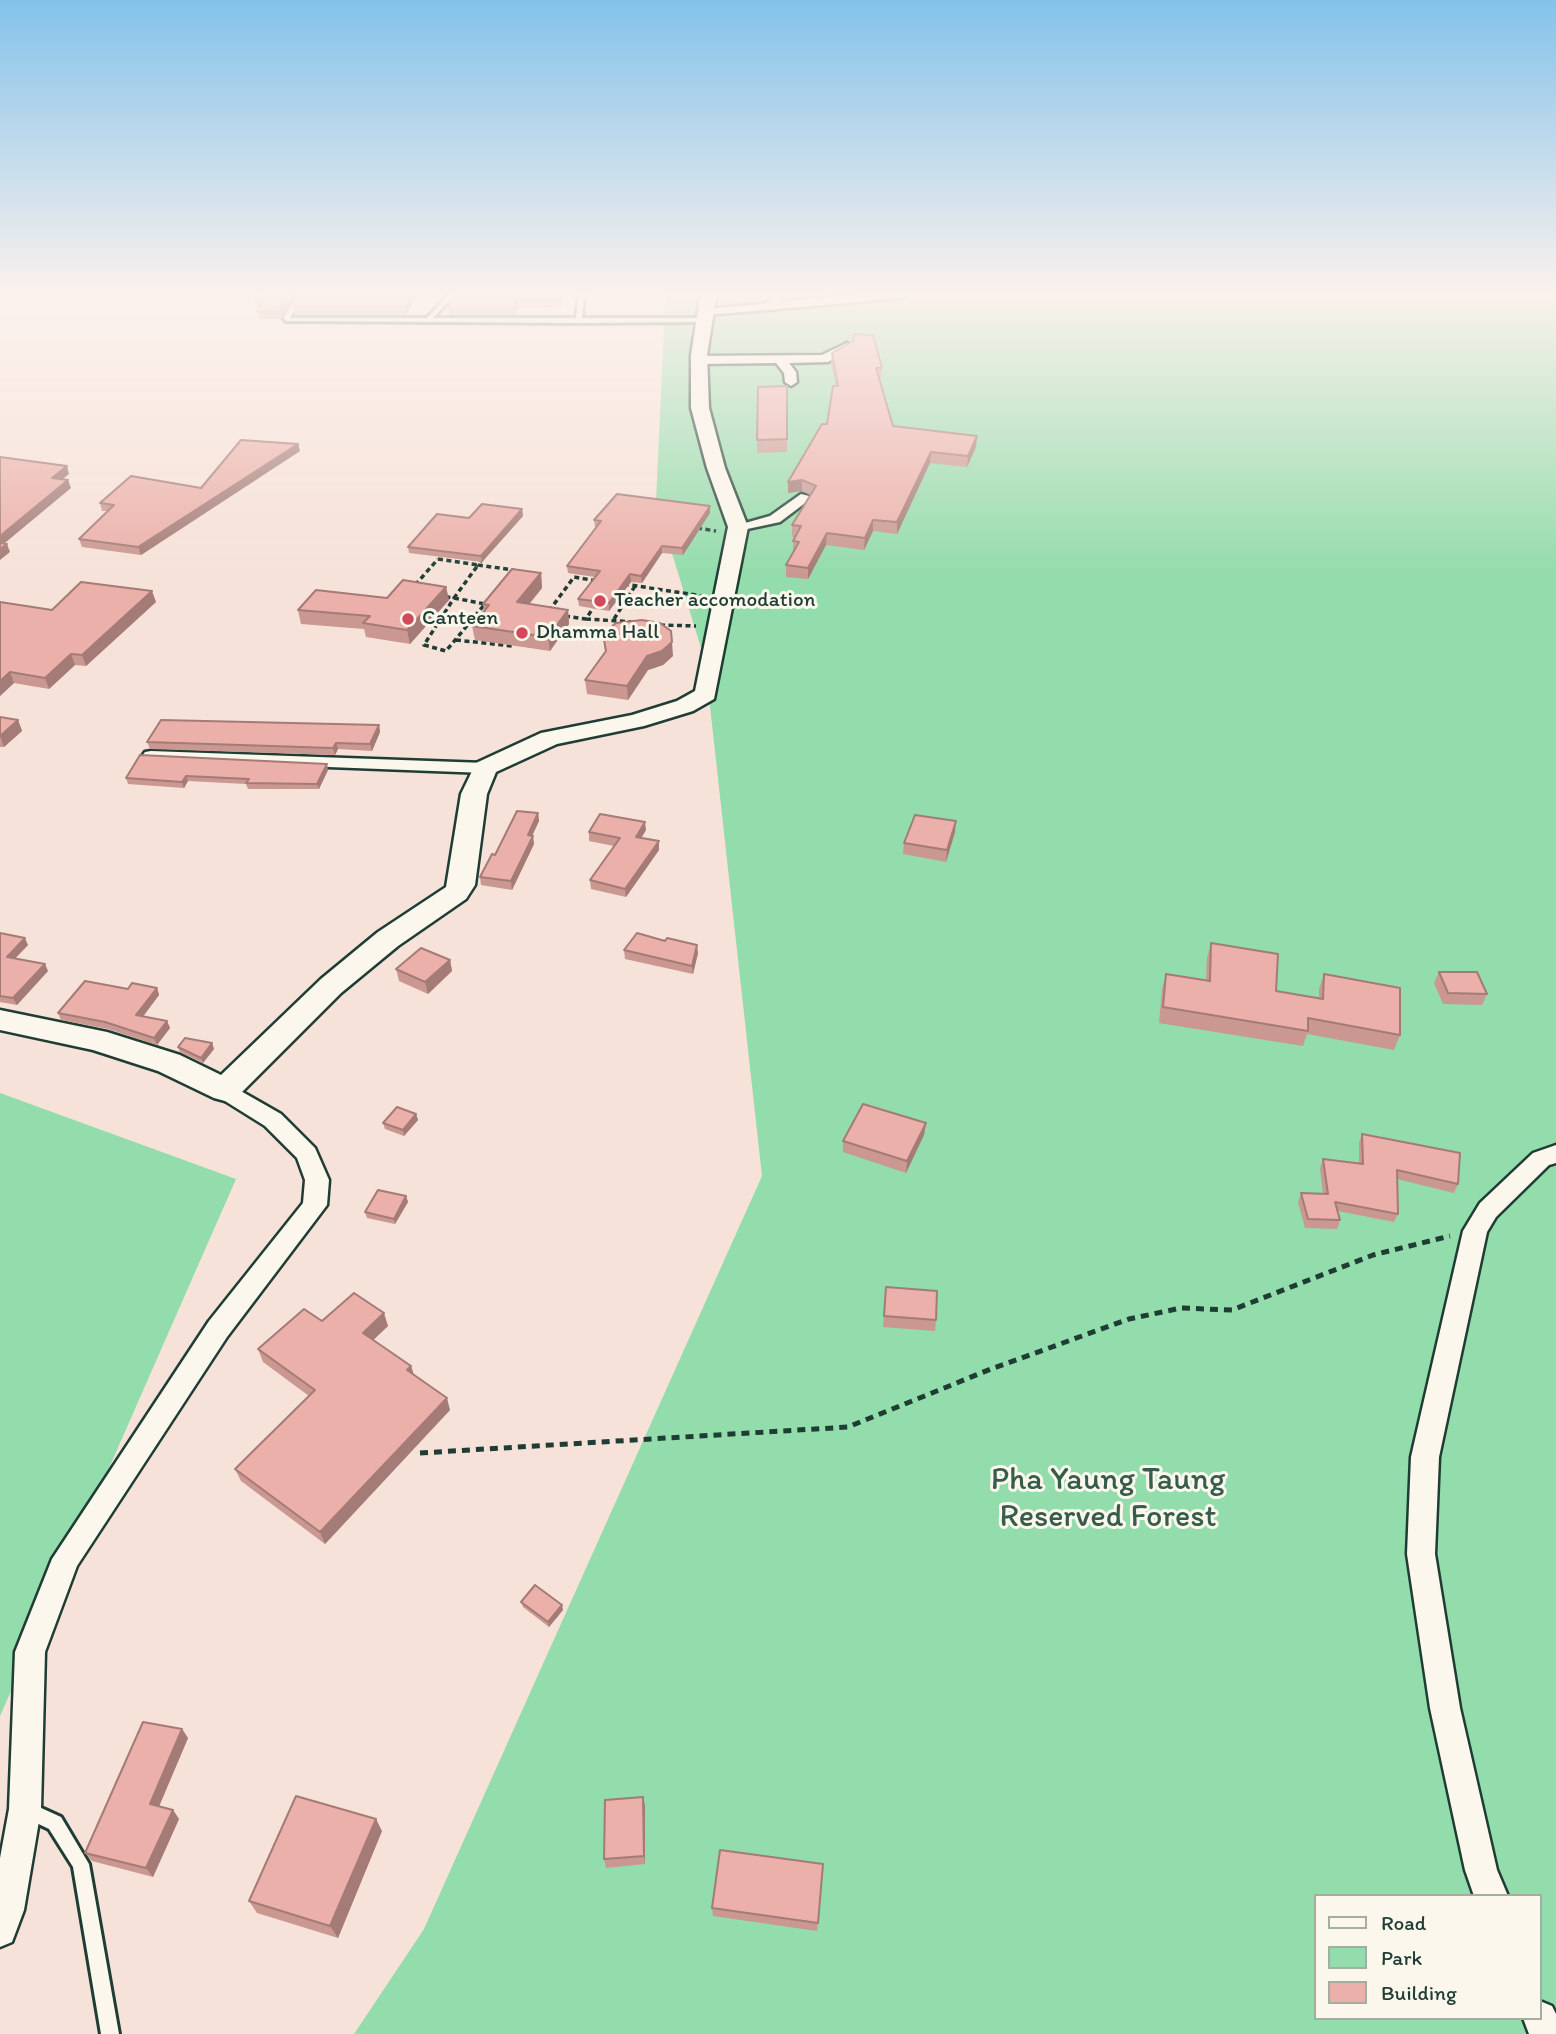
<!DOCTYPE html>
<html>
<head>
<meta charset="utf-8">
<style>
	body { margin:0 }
	#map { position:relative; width:1556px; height:2034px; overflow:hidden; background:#f6e2d8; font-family:Itim,sans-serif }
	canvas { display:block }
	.legend { position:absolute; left:1314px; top:1894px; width:228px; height:126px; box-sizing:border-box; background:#fbf7ec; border:2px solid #a3ada2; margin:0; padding:9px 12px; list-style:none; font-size:21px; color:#1f3d34 }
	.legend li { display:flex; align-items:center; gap:14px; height:35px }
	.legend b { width:35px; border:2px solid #a3ada2 }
</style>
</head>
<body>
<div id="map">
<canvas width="1556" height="2034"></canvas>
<ul class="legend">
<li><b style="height:9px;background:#fbf7ec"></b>Road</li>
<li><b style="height:19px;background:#93dcab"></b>Park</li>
<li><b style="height:19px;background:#ebb0a9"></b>Building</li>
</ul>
</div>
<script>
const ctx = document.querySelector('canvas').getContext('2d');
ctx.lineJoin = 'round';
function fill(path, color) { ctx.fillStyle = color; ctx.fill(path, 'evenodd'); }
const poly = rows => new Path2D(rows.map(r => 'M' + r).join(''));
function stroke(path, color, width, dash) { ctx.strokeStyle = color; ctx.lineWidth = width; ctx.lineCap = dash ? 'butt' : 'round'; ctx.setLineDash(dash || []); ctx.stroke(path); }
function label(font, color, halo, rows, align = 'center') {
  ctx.font = font + ' Itim,sans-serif'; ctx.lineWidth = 6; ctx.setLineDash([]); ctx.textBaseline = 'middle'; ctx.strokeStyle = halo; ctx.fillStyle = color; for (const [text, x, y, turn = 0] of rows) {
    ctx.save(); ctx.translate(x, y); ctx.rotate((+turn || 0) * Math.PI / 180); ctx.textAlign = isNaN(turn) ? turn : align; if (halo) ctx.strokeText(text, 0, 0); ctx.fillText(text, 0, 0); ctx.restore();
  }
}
const green = poly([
	[671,291,1556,291,1556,2034,354,2034,424,1929,762,1176,705,661,656,501,665,304],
	[1316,1896,1540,1896,1540,2018,1316,2018],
	[0,1093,236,1179,0,1716]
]);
const pathFar1 = poly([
	[697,528,716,531],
	[483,558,478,565,513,570,510,573],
	[438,559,478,565,454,598,409,592,438,559],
	[624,584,702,596],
	[454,598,485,604,446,651,424,645,454,598],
	[485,604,487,601],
	[549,611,574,577,597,581],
	[565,616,586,619,593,608],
	[586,619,634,622],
	[614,619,635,586],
	[660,625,696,626],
	[456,640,512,646]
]);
const path = poly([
	[420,1453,848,1427,991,1369,1129,1319,1181,1308,1232,1310,1373,1255,1450,1236]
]);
const lane = poly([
	[300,291,306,291,290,318,427,318,452,291,458,291,433,318,576,318,579,291,585,291,582,318,705,318,708,320,705,322,579,323,286,321,283,318,300,291],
	[28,1802,61,1817,89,1864,119,2034,101,2034,73,1867,49,1829,22,1816,20,1810,22,1804,28,1802]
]);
const street = poly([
	[772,291,780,291,782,301,900,292,905,295,900,298,767,310,706,315,700,312,706,309,764,304,770,301,772,291],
	[847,343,851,345,851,349,828,362,789,363,796,372,797,382,791,386,785,382,784,373,776,363,699,364,693,360,699,356,822,355,847,343],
	[801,494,813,497,780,522,738,531,731,527,770,516,801,494],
	[151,751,485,763,494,768,485,773,145,760,142,756,145,752,151,751],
	[225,1082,281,1114,315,1148,329,1180,327,1205,227,1337,77,1566,45,1652,41,1809,24,1910,12,1942,0,1947,0,1858,9,1809,15,1652,52,1559,209,1321,303,1203,305,1180,297,1158,265,1126,217,1096,214,1090,217,1084,225,1082],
	[1556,1145,1556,1163,1549,1165,1496,1217,1487,1232,1439,1457,1435,1554,1460,1708,1497,1870,1508,1896,1474,1896,1465,1870,1430,1708,1407,1554,1411,1457,1463,1231,1480,1203,1533,1153,1556,1145],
	[1540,2001,1552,2006,1556,2014,1556,2034,1529,2034,1523,2018,1540,2018,1540,2001]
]);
const secondary = poly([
	[701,291,717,291,707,355,709,408,725,468,748,527,714,699,693,711,644,726,557,744,496,772,487,794,475,885,466,899,398,946,341,993,236,1098,225,1101,214,1098,158,1071,93,1050,0,1030,0,1010,107,1032,180,1055,221,1075,321,979,378,932,446,887,461,794,476,763,541,733,632,715,677,701,695,691,728,527,707,468,691,408,691,355,701,291]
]);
const wall = poly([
	[259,291,297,291,281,319,259,319,257,311,258,309,257,309,255,301,260,295],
	[303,291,419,291,406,315,295,315,293,307],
	[564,291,561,307,517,308,516,315,449,315,448,308],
	[612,291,649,291,648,293,612,292],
	[832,353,882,368,881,378,879,378,893,426,976,447,967,467,930,463,897,534,873,531,864,550,826,545,808,579,786,577,786,565,793,553,793,541,795,537,792,537,792,525,810,495,802,491,788,493,788,482,827,424,836,386,831,363],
	[787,386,787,452,757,453,758,387],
	[298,444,300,451,141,555,82,547,79,539,107,511,102,511,100,503,201,488],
	[710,506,710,513,683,555,662,553,642,583,631,582,609,611,579,606,578,599,595,577,568,573,567,566,597,527,595,527,594,520],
	[522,509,523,516,482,562,409,553,408,547,469,518],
	[541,573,542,588,529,604,568,610,569,624,550,651,475,640,472,626,484,611,483,604],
	[446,587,449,600,410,644,366,637,364,629,301,624,298,610,387,598],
	[0,602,52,610,156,602,86,666,75,665,49,689,14,683,0,696],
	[603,634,673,656,663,665,648,670,628,700,587,694,585,680,605,652],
	[0,717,18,720,22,731,4,747,0,747],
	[379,725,380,732,372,751,338,749,335,755,150,749,147,742],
	[328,770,319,789,248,789,246,784,188,781,184,788,128,784,126,778],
	[538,813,539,821,532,836,534,844,512,890,481,885,480,877,495,855],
	[646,830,641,838,659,841,659,850,626,897,591,889,590,880,614,846,589,841,589,832],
	[955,832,946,862,903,854,904,843],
	[0,933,28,945,15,958,48,971,17,1005,0,1002],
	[1211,943,1276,991,1319,998,1319,989,1324,974,1400,1035,1394,1050,1307,1034,1303,1046,1159,1023,1162,989,1166,974,1206,980,1207,958],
	[624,950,698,953,693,974,625,959],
	[450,960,452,971,428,994,399,981,396,969],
	[1439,972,1487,994,1482,1005,1443,1004,1434,983],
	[157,988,159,995,143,1016,167,1021,170,1028,157,1045,108,1029,61,1020,58,1013,128,989],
	[212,1043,214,1049,203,1063,180,1052,178,1047],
	[416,1114,418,1120,404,1136,385,1129,383,1123],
	[926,1123,924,1135,906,1173,843,1152,843,1141],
	[1362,1134,1458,1184,1454,1193,1397,1179,1398,1214,1394,1222,1338,1211,1340,1220,1337,1229,1305,1228,1298,1202,1301,1193,1323,1194,1320,1168,1323,1159,1359,1164,1359,1142],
	[406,1196,408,1202,395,1224,367,1218,365,1212],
	[886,1287,936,1320,935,1331,883,1327],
	[322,1321,388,1326,373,1340,411,1366,414,1375,450,1410,325,1544,241,1481,235,1469,309,1396,263,1362,258,1349],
	[521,1602,563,1610,549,1627,523,1607],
	[182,1729,188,1738,159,1807,173,1810,179,1819,153,1877,92,1861,85,1853],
	[643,1797,645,1806,645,1864,606,1868,604,1859],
	[382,1831,338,1938,257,1913,249,1901],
	[823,1864,817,1931,713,1916,712,1908]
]);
const shadedWall = poly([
	[291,291,297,291,281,319,279,311],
	[414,291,419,291,406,315,405,307],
	[562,291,564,291,561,307,560,300],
	[516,300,517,308,516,315,515,308],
	[977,436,976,447,967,467,968,456],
	[298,444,300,451,141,555,138,547],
	[931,452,930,463,897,534,897,522],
	[67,466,69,474,54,486,52,478],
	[68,480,71,488,0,547,0,536],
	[802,480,802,491,788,493,788,482],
	[710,506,710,513,683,555,682,548],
	[522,509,523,516,482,562,481,556],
	[873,520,873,531,864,550,865,538],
	[827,533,826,545,808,579,808,568],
	[7,544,10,552,0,560,0,549],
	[662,546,662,553,642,583,641,576],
	[541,573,542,588,519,617,517,602],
	[630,574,631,582,609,611,609,603],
	[446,587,449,600,410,644,407,630],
	[152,591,156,602,86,666,82,655],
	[568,610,569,624,550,651,548,637],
	[672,642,673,656,663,665,648,670,628,700,627,686,647,656],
	[71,654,75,665,49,689,45,678],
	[10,672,14,683,0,696,0,681],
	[18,720,22,731,4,747,0,736],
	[379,725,380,732,372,751,370,744],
	[336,743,338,749,335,755,333,748],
	[327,764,328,770,319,789,317,784],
	[186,776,188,781,184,788,182,782],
	[538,813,539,821,530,840,533,836,534,844,512,890,511,881,528,835],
	[956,821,955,832,946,862,947,850],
	[645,822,646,830,637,845,636,837],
	[659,841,659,850,626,897,625,889],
	[25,938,28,945,10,964,7,957],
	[697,945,698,953,693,974,692,966],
	[450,960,452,971,428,994,425,982],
	[45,964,48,971,17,1005,13,998],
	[157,988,159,995,139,1022,136,1015],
	[167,1021,170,1028,157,1045,154,1038],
	[212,1043,214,1049,203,1063,201,1058],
	[416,1114,418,1120,404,1136,403,1130],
	[926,1123,924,1135,906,1173,907,1161],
	[406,1196,408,1202,395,1224,394,1219],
	[384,1313,388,1326,367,1346,363,1333],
	[411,1366,415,1379,407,1370],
	[447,1398,450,1410,325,1544,320,1532],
	[562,1605,563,1610,549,1627,548,1622],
	[182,1729,188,1738,156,1813,150,1804],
	[643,1797,645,1806,645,1864,644,1856],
	[173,1810,179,1819,153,1877,146,1868],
	[376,1819,382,1831,338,1938,330,1926]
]);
const building = poly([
	[263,291,291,291,279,311,257,311,263,301,255,301,263,291],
	[303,291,414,291,405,307,293,307,303,291],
	[455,291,562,291,560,300,516,300,515,308,448,308,455,291],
	[854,334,873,335,882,368,876,368,893,426,977,436,968,456,931,452,897,522,873,520,865,538,827,533,808,568,786,565,799,542,793,541,801,526,792,525,816,486,802,480,788,482,822,424,827,424,833,386,838,386,832,353,853,341,854,334],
	[787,386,787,439,757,440,758,387,787,386],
	[241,440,298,444,138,547,79,539,114,505,100,503,131,476,201,488,241,440],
	[0,457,67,466,52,478,68,480,0,536,0,457],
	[617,494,710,506,682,548,662,546,641,576,630,574,609,603,578,599,600,571,567,566,601,521,594,520,617,494],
	[482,504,522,509,481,556,408,547,437,514,469,518,482,504],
	[0,543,7,544,0,549,0,543],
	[512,569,541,573,517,602,568,610,548,637,472,626,489,605,483,604,512,569],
	[403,580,446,587,407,630,363,623,370,616,298,610,316,590,387,598,403,580],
	[81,582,152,591,82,655,71,654,45,678,10,672,0,681,0,602,52,610,81,582],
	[642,620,660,623,671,631,672,642,662,651,647,656,627,686,585,680,606,651,603,634,616,623,642,620],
	[0,717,18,720,0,736,0,717],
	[161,720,379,725,370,744,336,743,333,748,147,742,161,720],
	[140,755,327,764,317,784,246,783,249,779,186,776,182,782,126,778,140,755],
	[517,811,538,813,528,835,533,836,511,881,480,877,492,854,495,855,517,811],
	[600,814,645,822,636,837,659,841,625,889,590,880,620,838,589,832,600,814],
	[915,815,956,821,947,850,904,843,915,815],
	[0,933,25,938,7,957,45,964,13,998,0,996,0,933],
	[637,933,665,941,667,938,697,945,692,966,624,950,637,933],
	[1211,943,1278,954,1276,991,1323,999,1324,974,1400,988,1400,1035,1308,1018,1308,1031,1163,1007,1166,974,1210,981,1211,943],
	[421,948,450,960,425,982,396,969,421,948],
	[1439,972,1477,972,1487,994,1448,993,1439,972],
	[85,981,128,989,132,983,157,988,136,1015,167,1021,154,1038,105,1022,58,1013,85,981],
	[185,1038,212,1043,201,1058,178,1047,185,1038],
	[863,1104,926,1123,907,1161,843,1141,863,1104],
	[397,1107,416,1114,403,1130,383,1123,397,1107],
	[1362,1134,1460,1153,1458,1184,1397,1170,1398,1214,1335,1202,1340,1220,1308,1219,1301,1193,1328,1194,1323,1159,1363,1164,1362,1134],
	[378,1190,406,1196,394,1219,365,1212,378,1190],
	[886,1287,937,1291,936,1320,884,1316,886,1287],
	[354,1293,384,1313,363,1333,411,1366,407,1370,447,1398,320,1532,235,1469,315,1390,258,1349,304,1309,322,1321,354,1293],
	[535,1585,562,1605,548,1622,521,1602,535,1585],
	[143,1722,182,1729,150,1804,173,1810,146,1868,85,1853,143,1722],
	[296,1796,376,1819,330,1926,249,1901,296,1796],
	[643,1797,644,1856,604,1859,605,1800,643,1797],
	[720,1850,823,1864,818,1923,712,1908,720,1850]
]);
const markers = [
	[600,601,7,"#d1495b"],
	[408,619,7,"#d1495b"],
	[522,633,7,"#d1495b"]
];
const farPoinames = [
	["Teacher accomodation",614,601],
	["Canteen",422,619],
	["Dhamma Hall",536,633]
];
const nearParknames = [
	["Pha Yaung Taung",1108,1481],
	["Reserved Forest",1108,1518]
];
fill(green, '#93dcab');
stroke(lane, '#1f3d34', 6);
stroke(street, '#1f3d34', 5);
stroke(secondary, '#1f3d34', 5);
stroke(pathFar1, '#1f3d34', 3.5, [5, 3.5]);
stroke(path, '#1f3d34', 5, [8, 6]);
fill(lane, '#fbf7ec');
fill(street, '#fbf7ec');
fill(secondary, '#fbf7ec');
fill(wall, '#ca9791');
fill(shadedWall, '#a47b76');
fill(building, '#ebb0a9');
stroke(building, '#a47b76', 2);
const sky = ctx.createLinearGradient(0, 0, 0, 576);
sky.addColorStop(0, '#84c2eb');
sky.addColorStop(0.51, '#fbf2ed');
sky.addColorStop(1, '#fbf2ed00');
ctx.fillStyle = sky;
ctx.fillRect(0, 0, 1556, 576);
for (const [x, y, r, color] of markers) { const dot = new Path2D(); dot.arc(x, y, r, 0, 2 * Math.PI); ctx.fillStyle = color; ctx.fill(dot); stroke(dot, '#fbf7ec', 2.5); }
label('21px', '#1f3d34', '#fbf7ec', farPoinames, 'left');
label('32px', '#365d4c', '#fbf7ec', nearParknames);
</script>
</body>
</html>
